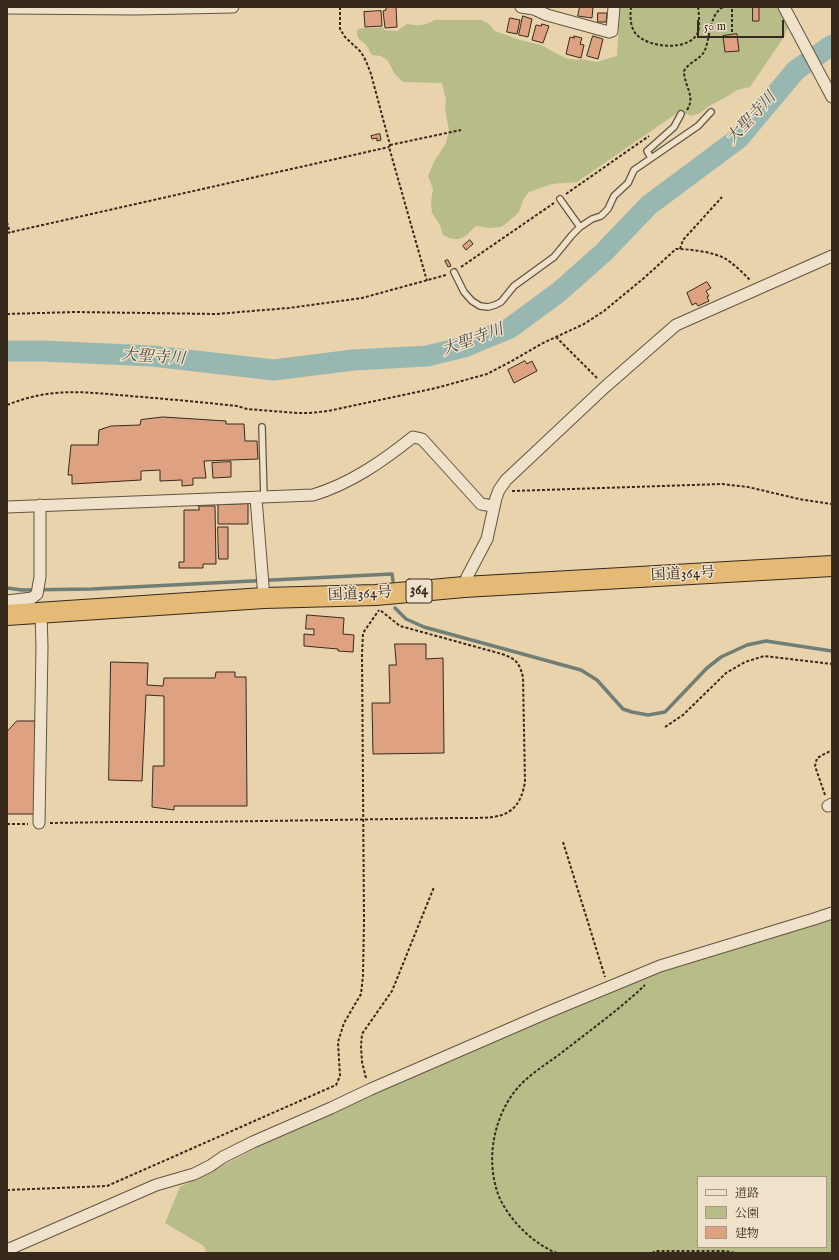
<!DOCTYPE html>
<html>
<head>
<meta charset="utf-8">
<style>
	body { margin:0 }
	#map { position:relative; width:839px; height:1260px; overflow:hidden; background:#e8d3ad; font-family:"IM FELL English","Noto Serif JP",serif }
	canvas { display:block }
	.frame { position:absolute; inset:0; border:8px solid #37291c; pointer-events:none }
	.legend { position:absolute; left:697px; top:1176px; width:130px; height:72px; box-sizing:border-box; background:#f0e2ca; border:1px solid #a69884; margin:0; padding:5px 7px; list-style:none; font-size:12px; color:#37291c }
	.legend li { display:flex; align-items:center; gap:8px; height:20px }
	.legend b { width:20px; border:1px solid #a69884 }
	.scale { position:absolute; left:697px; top:20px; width:87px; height:18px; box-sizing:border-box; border:2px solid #37291c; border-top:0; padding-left:5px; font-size:12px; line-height:14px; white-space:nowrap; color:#37291c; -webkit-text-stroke:3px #f0e2ca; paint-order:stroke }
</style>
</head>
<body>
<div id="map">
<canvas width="839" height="1260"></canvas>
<div class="frame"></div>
<ul class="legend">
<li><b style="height:5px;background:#f0e2ca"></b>道路</li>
<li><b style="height:11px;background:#b8bc88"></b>公園</li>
<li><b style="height:11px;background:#dea282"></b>建物</li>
</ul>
<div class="scale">50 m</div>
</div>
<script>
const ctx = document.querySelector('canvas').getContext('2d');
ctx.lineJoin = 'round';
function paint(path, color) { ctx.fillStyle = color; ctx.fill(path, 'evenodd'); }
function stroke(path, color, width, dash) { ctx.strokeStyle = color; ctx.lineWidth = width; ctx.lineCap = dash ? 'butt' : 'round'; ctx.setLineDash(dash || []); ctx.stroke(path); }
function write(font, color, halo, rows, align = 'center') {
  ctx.font = font + ' "IM FELL English","Noto Serif JP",serif'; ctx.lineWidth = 3; ctx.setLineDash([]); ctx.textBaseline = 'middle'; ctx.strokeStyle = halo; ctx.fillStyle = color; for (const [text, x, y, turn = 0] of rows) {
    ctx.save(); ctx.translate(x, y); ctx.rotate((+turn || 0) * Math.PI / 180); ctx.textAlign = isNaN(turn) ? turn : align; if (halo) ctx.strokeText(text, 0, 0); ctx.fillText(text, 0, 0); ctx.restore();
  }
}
paint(new Path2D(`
	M620 7H777L788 27 784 37 750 87 737 90 728 96 709 106 700 113 691 116 680 111 577 182 552 184 529 192 523 200 519 212 507 223 501 227 489 228 476 226C463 238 460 244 443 235L440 225 432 213 431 202 433 189 428 176 434 162 446 143 449 130 445 109 446 100 442 83 403 82 394 73 388 61 381 56 372 55C370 53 369 49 367 46 361 39 357 41 357 30 364 26 374 29 383 27L384 30 397 31 407 24C416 26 426 26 434 20H481L488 23 495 31 520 40 541 45 565 58 576 60 583 59 596 62 617 56Z
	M832 917V1253H207L204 1246 165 1223 180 1187 245 1154 279 1134 316 1121 344 1105 632 983 670 969ZM698 1177H826V1247H698Z`), '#b8bc88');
stroke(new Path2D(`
	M7 588 22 590 92 589 392 574 393 581
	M395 608 406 619 424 627 581 670 597 680 623 709 632 712 648 715 665 712 707 668 721 657 747 645 766 641 832 651`), '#717e75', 3.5);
stroke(new Path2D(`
	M7 351H43L152 356 274 370 353 360 427 356 464 347 510 328 559 292 604 252 649 205 739 138 796 70 832 45`), '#98b7b0', 21);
const building = new Path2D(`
	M396 7 397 27 385 28 383 11 386 10V8Z
	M580 7H593L592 18 578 16Z
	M753 7H759V21H753Z
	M381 11 382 26 365 27 364 12Z
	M598 13H607L606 22H598Z
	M523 16 532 19 528 37 519 35Z
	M510 18 520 20 517 34 507 32Z
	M542 24 549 26 543 43 532 40 536 25 541 26Z
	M737 34 739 51 725 52 723 36Z
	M574 36 582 38 580 44 584 45 581 58 566 54 570 37 574 38Z
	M593 36 603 39 598 59 587 56Z
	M380 134 381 140 377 141V138L372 139 371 136Z
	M470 240 473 244 466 250 463 246Z
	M448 260 451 266 448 267 445 261Z
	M707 282 711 288 706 291 709 296 707 297 709 301 698 306 696 303 692 305 687 293Z
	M525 361 527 364 532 361 537 371 514 383 508 370Z
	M163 417 226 421V424H244L245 441H257L258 459 204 461 206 478H193V485L182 486V480L160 481V470L141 471V480L72 484V475H68L71 445H98L99 430 111 426 140 425 141 420Z
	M231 462V477L213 478 212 463Z
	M248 504V524H218V505Z
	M199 506H215L216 564H203V568H179V562H184V510H199Z
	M218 527H228V559H219Z
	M307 615 344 618 343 634 354 635 353 652 338 651V649L304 646V634L314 635V629H306Z
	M395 644H426V659L443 658 444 753 373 754 372 703H390L389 665H396Z
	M111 662 148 663 147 685 163 686 164 678H215L216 672H235V677H246L247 806H174V810L152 807 153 766H164V696L146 695 142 781 109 780Z
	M17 721H35L34 814H7V732Z`);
paint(building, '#dea282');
stroke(building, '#37291c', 1);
const lane = new Path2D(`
	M651 158 647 151 674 127 681 114
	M560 199 580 227
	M454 272 464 292 472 301 480 306 488 307 495 305 501 302 514 286 554 257 572 235 580 227 592 219 601 216 608 209 614 196 628 183 634 170 698 126 711 112
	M262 427 264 498`);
const street = new Path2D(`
	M521 7 534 9V7
	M784 7 832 97
	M7 8 135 9 233 7
	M534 9 547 15 609 32 612 31 614 7
	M256 498 264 598
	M7 507 313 495C350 484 383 461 413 437L422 439 481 504 493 506
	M464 587 467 577 487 539 496 498 499 490 506 480 605 387 676 325 832 256
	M7 601 32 598 37 594 40 577V505
	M828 806 832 804
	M39 823 42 647 41 612
	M7 1250 156 1185 194 1174 210 1166 223 1157 253 1142 331 1108 371 1089 551 1011 660 966 814 919 832 913`);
const highway = new Path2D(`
	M7 615 264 598 376 595 464 587 832 566`);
stroke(lane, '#635440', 8);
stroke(street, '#635440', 13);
stroke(highway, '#37291c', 22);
stroke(new Path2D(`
	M340 7V29L345 37 361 52 366 61 371 74 390 145 389 147 427 281
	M631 7C630 16 630 27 636 34 648 48 690 52 698 32 700 27 699 13 698 7
	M732 32V7
	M687 110C696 96 684 86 684 71 689 62 699 60 704 52 711 38 708 16 723 7
	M390 145 461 130
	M566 194 649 136
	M7 222 10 233
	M7 233 389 147
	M680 249 683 240 722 197
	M461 267 554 203
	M7 314 75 312 217 314 252 311 289 308 362 298 446 275
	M556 337 598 379
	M7 405C52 387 84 392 130 396 166 399 202 402 237 406L247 409 297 413H309L328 411 436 388 487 374 510 362 543 343 584 324 604 311 644 278 676 249C690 249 714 252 726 259 735 265 743 273 750 280
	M512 491 722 484 748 487 799 499 832 504
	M665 727 683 715 726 673 745 662 764 656 832 664
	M825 795 815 766 817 758 832 750
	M50 823 114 822H200L456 818C490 817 518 824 525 782L523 677C519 662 516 659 502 654L400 626 380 610
	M7 824H28
	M563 842 605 977
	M366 1078 362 1062 361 1046 362 1034 392 991 434 887
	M7 1190 107 1186 336 1085 340 1076 338 1042 344 1023 361 994 363 976 364 920 362 654 363 633 379 610
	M557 1253C533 1244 507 1218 498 1194 487 1163 492 1126 510 1098 522 1079 542 1067 560 1054 589 1031 619 1010 645 985
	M652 1253 656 1251H726L735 1253`), '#37291c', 2, [3, 2]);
stroke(lane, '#f0e2ca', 5.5);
stroke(street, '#f0e2ca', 11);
stroke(highway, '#e4ba76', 20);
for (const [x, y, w] of [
	[419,591,26]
]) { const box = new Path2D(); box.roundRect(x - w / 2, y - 12, w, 24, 3); ctx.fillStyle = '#f0e2ca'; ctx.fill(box); stroke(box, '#37291c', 1); }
write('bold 14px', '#37291c', null, [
	["364",419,591]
]);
write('15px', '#37291c', '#f0e2ca', [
	["国道364号",683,575,-3],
	["国道364号",360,595,-3]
]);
write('italic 16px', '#4f4c41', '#f0e2ca', [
	["大聖寺川",752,119,-47],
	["大聖寺川",473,341,-20],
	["大聖寺川",153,358,4]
]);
</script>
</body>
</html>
